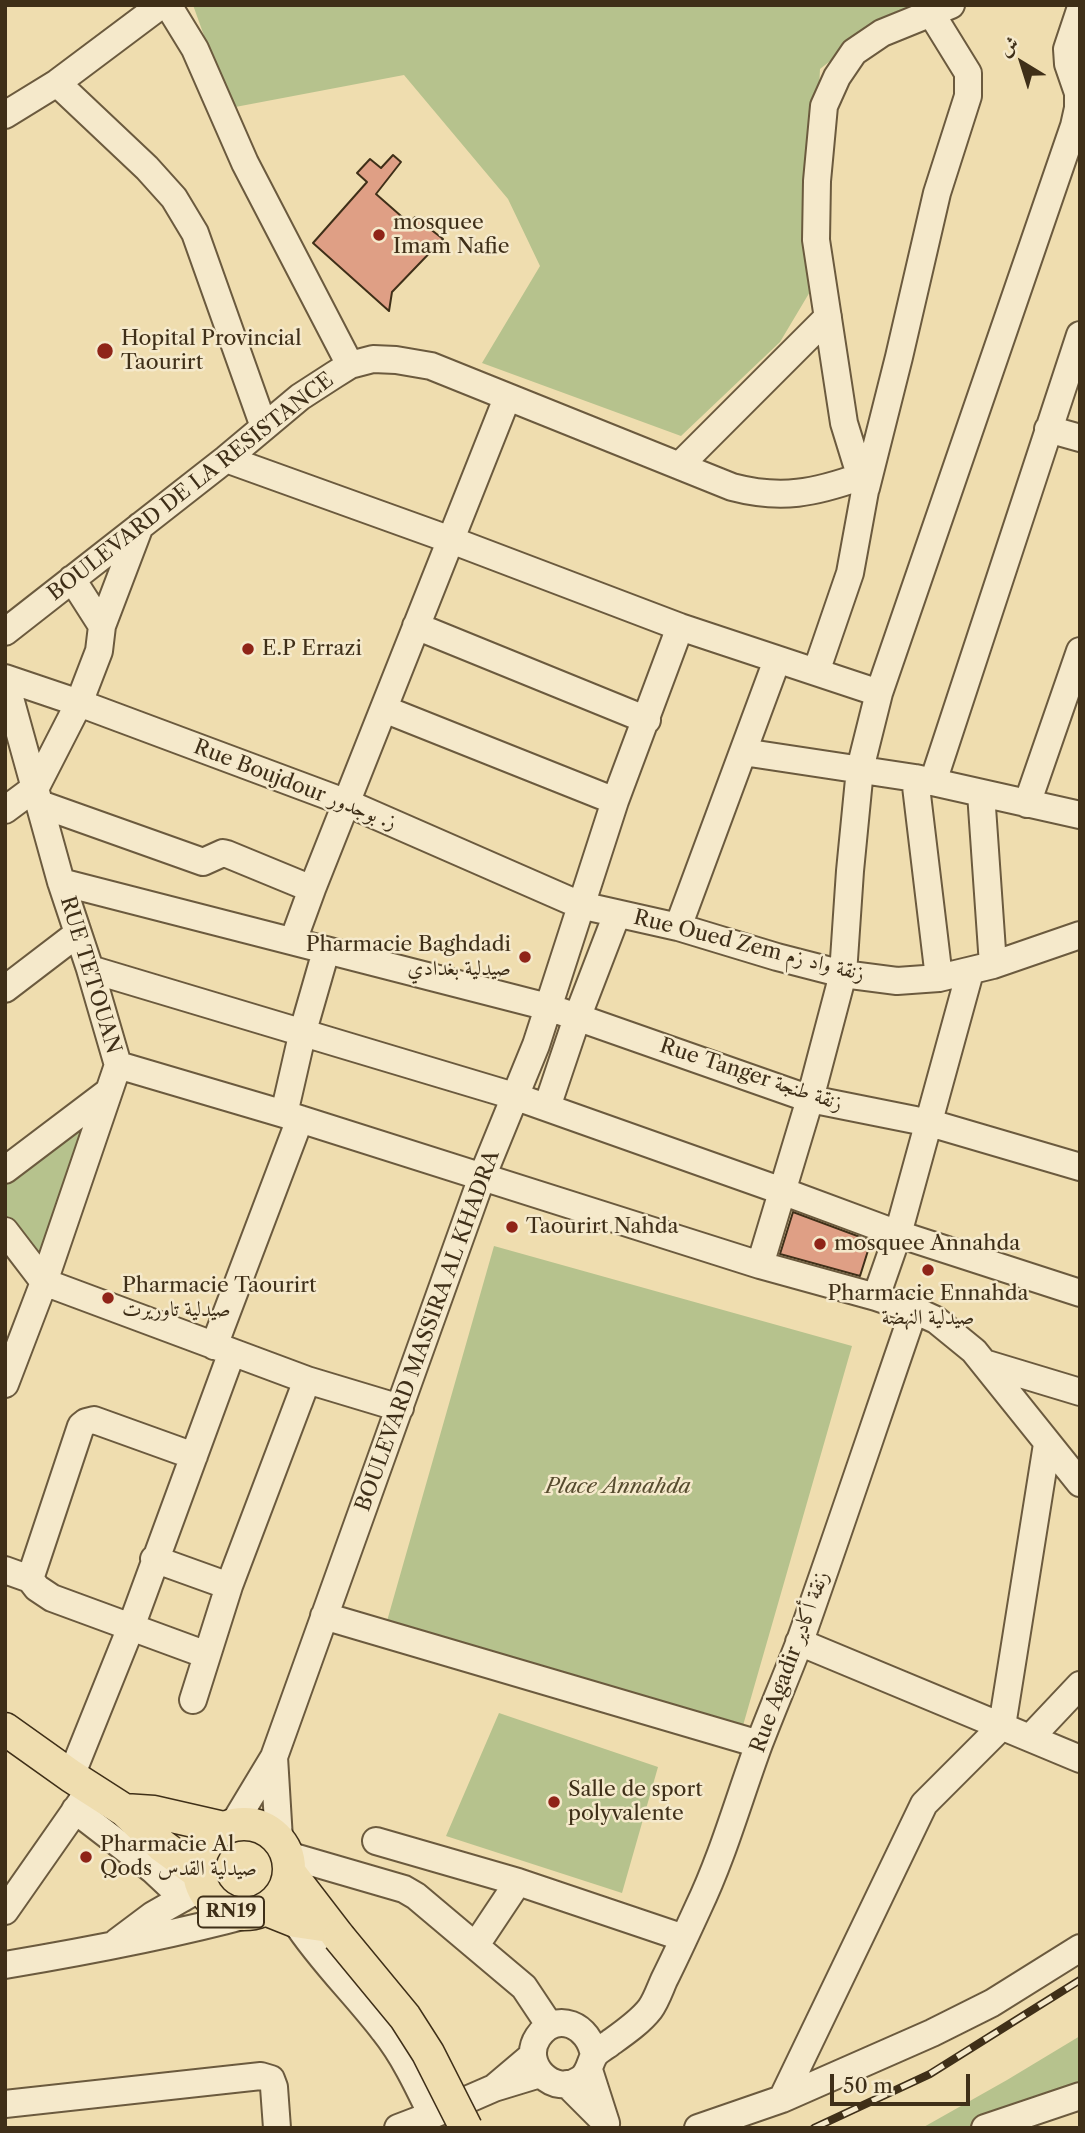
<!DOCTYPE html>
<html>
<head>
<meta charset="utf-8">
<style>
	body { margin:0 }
	#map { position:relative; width:1085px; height:2133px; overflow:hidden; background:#efddaf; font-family:"Libre Caslon Text",Amiri,serif }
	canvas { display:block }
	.frame { position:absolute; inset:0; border:7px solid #3f2f18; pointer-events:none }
	.north { position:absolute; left:987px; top:28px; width:70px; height:70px; -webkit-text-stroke:5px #f5e9cb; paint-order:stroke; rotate:322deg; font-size:19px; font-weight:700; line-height:28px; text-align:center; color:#3f2f18 }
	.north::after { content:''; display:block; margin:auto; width:24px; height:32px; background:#3f2f18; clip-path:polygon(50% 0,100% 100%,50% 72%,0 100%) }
	.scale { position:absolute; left:830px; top:2074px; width:140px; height:32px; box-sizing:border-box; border:4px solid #3f2f18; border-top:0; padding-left:9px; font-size:21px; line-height:24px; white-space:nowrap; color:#3f2f18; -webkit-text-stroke:5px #f5e9cb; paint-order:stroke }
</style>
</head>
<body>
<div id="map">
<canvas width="1085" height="2133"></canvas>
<div class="frame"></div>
<div class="north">ش</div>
<div class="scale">50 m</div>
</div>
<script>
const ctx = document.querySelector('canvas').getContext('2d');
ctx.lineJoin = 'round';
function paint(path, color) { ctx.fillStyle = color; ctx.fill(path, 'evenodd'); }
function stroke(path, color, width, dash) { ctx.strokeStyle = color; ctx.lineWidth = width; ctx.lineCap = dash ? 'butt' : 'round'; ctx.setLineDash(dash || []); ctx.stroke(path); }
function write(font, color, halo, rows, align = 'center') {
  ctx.font = font + ' "Libre Caslon Text",Amiri,serif'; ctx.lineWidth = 5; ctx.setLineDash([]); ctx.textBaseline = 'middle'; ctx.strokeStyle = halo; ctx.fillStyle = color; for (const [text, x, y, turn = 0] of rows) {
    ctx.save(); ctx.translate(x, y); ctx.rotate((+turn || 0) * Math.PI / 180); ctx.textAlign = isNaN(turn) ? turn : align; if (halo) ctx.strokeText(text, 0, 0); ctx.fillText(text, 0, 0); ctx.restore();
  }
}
paint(new Path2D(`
	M193 5H913L872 28 820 69 815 170 814 285 780 342 681 436 482 363 540 266 508 199 404 75 230 108Z
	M72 1127 81 1129 38 1255 35 1254 5 1216V1178Z
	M494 1246 852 1346 742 1729 385 1628Z
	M499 1713 658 1767 622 1893 446 1836Z
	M1080 2036V2089L974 2128H922L1007 2080Z`), '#b6c28d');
const building = new Path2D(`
	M393 155 401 162 376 194 409 223 415 217 443 239 392 292 389 311 313 243 367 182 357 173 370 159 381 168Z
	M793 1212 871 1241 860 1276 780 1254Z`);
paint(building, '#df9f85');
stroke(building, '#3f2f18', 2);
const minor = new Path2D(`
	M168 5 195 49 245 163 350 365
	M57 83 147 168 174 198 195 233 264 427
	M5 115 57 83 161 5
	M1048 429 1080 438
	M226 459 451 540 680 627 879 693
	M680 465 828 317
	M866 488 899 357 937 193 968 96V73L931 13
	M72 579 102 626
	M416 626 647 720
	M5 632 226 459 300 397 334 375 350 365 373 359 396 360 431 366 732 487C781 500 815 493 862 476
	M816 672 850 573 865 491 844 423 816 240 817 181 824 106 837 77 854 52 882 33 951 5
	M5 678 79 703 347 803 580 905 678 927 777 957 843 974 897 981 939 978 993 965 1080 935
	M5 680 61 882 90 969 118 1065 44 1282 5 1384
	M384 709 615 801
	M743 752 915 778 1080 815
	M915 778 939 978
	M933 782 1080 335
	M981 793 993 965
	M40 804 203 862 223 853 227 854 312 889
	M1027 804 1080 651
	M5 810 36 787 79 703 99 651 102 626 140 526
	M61 882 548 1007 810 1099 930 1123 1080 1167
	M678 927 777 660
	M293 941 312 889 507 398
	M90 969 514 1096 782 1191 898 1234 1080 1293
	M5 989 77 934
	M118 1065 284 1114 760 1265 876 1297 914 1310 936 1320 974 1351 1080 1483
	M547 1107 577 1018 617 914
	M284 1114 303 1031 326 951
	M5 1170 108 1092
	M5 1231 44 1282 307 1380 400 1408
	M760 1265 810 1099 843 974 850 871 860 769 879 693 1074 126 1078 108V93L1068 64 1067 49 1080 10
	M876 1297 898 1234 970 972
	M214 1346 300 1119
	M984 1363 1080 1392
	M154 1559 229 1586
	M5 1570 30 1579 37 1588 52 1598 207 1655
	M30 1579 81 1426 86 1422 94 1420 194 1456
	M324 1616 759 1744
	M799 1642 1080 1759
	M193 1700 229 1586 307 1380
	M1030 1738 1080 1685
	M274 1757 279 1839
	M71 1776 131 1627 232 1352
	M75 1810 153 1870 183 1898
	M233 1825 274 1757 482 1177 536 1045 615 801 680 627
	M376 1841 518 1882 684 1938
	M287 1855 404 1889 416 1896 524 1987 550 2026
	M5 1911 91 1788
	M295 1921C321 1961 355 1993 384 2031 404 2056 418 2086 432 2115
	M117 1942 153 1915 202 1887
	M476 1945 518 1882
	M5 1965C88 1951 169 1936 250 1914
	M533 2055 494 2088 540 2074
	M594 2056C590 2025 556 2010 538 2037 520 2064 554 2098 581 2079 590 2072 589 2064 594 2056 597 2051 605 2047 610 2043 624 2033 640 2022 650 2009 656 2001 660 1989 664 1980 676 1956 687 1932 698 1908 723 1856 739 1798 759 1744 772 1710 787 1675 800 1641 839 1531 876 1420 914 1310
	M567 2084 606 2123 589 2070
	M782 2099 924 1804 1002 1726 1047 1444
	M5 2104 261 2076 271 2079 274 2087 277 2128
	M398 2128 432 2115 494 2088
	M698 2128 782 2099 932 2033 992 2003 1080 1948
	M985 2128 1080 2096`);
const major = new Path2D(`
	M5 1729 71 1776 124 1810 161 1845 199 1873
	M124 1810 154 1812 224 1828
	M199 1869a45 45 0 1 1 90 0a45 45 0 1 1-90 0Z
	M289 1872 339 1937
	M265 1909 295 1921 329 1926`);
stroke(minor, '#6b5a3e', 30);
stroke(major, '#3f2f18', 35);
stroke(minor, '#f5e9cb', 26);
stroke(major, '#efddaf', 32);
const rail = new Path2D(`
	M814 2128 930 2074 1080 1980`);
stroke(rail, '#3f2f18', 8);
stroke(rail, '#f5e9cb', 5, [16]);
const majorBridge = new Path2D(`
	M339 1937 405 2017 428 2053 466 2128`);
stroke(majorBridge, '#3f2f18', 35, []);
stroke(majorBridge, '#efddaf', 32);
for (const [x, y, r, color] of [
	[379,235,7,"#8f2418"],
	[105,351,9,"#8f2418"],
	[248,649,7,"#8f2418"],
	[525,957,7,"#8f2418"],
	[512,1227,7,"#8f2418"],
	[820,1244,7,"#8f2418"],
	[928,1270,7,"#8f2418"],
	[108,1298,7,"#8f2418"],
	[554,1802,7,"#8f2418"],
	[86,1857,7,"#8f2418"]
]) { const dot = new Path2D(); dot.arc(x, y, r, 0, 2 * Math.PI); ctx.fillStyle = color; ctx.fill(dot); stroke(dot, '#f5e9cb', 2.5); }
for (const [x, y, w] of [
	[231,1912,66]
]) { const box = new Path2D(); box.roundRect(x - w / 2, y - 15.5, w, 31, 5); ctx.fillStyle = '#f5e9cb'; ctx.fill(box); stroke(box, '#3f2f18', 2); }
write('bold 19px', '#3f2f18', null, [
	["RN19",231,1912]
]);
write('21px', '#3f2f18', '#f5e9cb', [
	["mosquee",393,223],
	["Imam Nafie",393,247],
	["Hopital Provincial",121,339],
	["Taourirt",121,363],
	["E.P Errazi",262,649],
	["Pharmacie Baghdadi",511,945,"right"],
	["صيدلية بغدادي",511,969,"right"],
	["Taourirt Nahda",526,1227],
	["mosquee Annahda",834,1244],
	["Pharmacie Taourirt",122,1286],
	["صيدلية تاوريرت",122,1310],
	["Pharmacie Ennahda",928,1294,"center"],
	["صيدلية النهضة",928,1318,"center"],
	["Salle de sport",568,1790],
	["polyvalente",568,1814],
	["Pharmacie Al",100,1845],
	["Qods صيدلية القدس",100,1869]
], 'left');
write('21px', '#3f2f18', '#f5e9cb', [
	["BOULEVARD DE LA RESISTANCE",191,487,-38],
	["Rue Boujdour ز. بوجدور",295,785,21],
	["Rue Oued Zem زنقة واد زم",749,946,14],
	["RUE TETOUAN",90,975,73],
	["Rue Tanger زنقة طنجة",751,1075,18],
	["BOULEVARD MASSIRA AL KHADRA",428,1331,-70],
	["Rue Agadir زنقة أكادير",790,1662,-70]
]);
write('italic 21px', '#574c2f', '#f5e9cb', [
	["Place Annahda",618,1487]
]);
</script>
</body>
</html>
